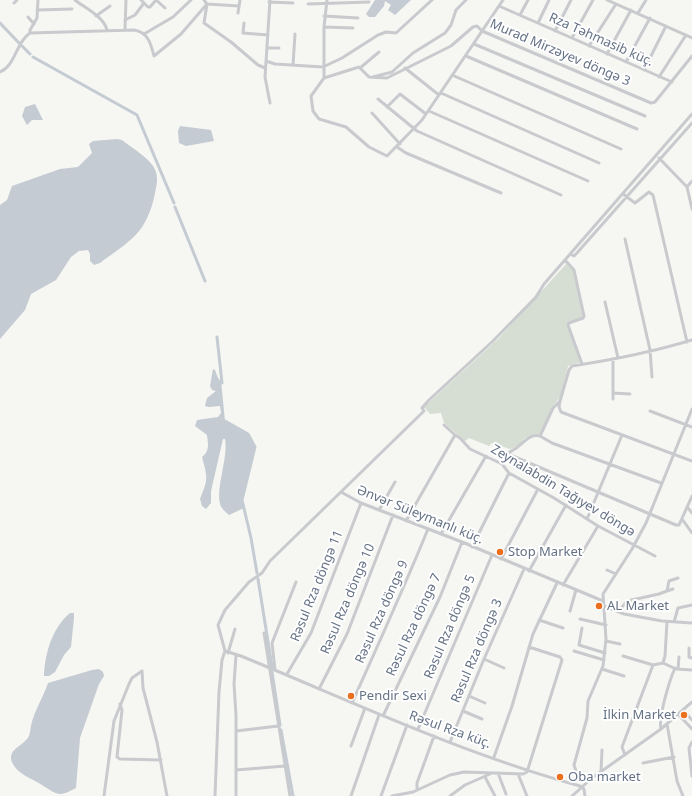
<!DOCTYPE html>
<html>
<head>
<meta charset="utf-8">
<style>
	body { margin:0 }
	canvas { display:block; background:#f6f6f2 }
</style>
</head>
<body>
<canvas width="692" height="796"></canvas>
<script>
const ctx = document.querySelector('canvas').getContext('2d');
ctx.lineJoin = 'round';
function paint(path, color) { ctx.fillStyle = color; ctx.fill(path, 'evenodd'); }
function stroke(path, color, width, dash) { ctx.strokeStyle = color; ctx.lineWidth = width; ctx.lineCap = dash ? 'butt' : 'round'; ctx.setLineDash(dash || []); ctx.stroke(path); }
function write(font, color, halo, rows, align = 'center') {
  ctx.font = font + ' "Noto Sans",sans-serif'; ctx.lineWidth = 4; ctx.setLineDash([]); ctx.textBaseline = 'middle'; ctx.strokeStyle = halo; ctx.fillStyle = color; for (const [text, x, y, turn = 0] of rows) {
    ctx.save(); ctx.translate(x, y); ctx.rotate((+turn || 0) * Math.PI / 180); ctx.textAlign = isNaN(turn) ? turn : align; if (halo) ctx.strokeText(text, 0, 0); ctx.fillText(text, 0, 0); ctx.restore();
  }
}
paint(new Path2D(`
	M567 263 573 270 583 317 567 323 581 362 568 366 561 396 552 407 541 433 525 438 518 446 510 449 492 443 489 446 469 438 465 441 444 423 441 413 430 414 424 407 498 339Z`), '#d6ded3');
paint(new Path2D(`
	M375 0H411L395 15 388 10 391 5 385 1 384 6 375 17H369L366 14Z
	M35 104 43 120H32L27 125 22 116 25 107Z
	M180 126 211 130 214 141 186 146 179 143 178 131Z
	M117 139 122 140C132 148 146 156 153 166 159 175 157 183 155 193 147 233 131 240 100 263L94 265 90 261V254L88 250 79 251 71 257 56 280 31 294 25 310 0 339V205L7 200 12 186 60 169 78 167 92 153 89 144 93 141Z
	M213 369 215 370 218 378 221 381 225 421 248 434 255 447 242 500 244 508 229 515C227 513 223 510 222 508 213 494 229 458 225 439H223L211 491V503L206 509 202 506 200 499C208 479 208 479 202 457 210 451 208 444 207 435L195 426 197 420 218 417 221 413 220 406 209 407 205 406 207 398 216 391 212 390 210 386Z
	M70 613H74V618L71 647 64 655 55 672 49 676H44C45 653 52 628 70 613Z
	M99 669 103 672 104 676 99 684 80 738 76 788C61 796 59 796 45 787 36 780 18 775 13 764 6 751 20 747 26 740 30 737 30 731 31 726 34 711 43 698 48 683L92 670Z`), '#c4cbd2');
stroke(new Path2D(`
	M0 23 19 43
	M22 46 30 54
	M33 57 137 115 174 203
	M175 207 205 281
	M217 337 222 383
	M225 421 248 434 255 447 242 500 251 538 257 573
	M258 579 272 667
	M272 672 280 725
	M281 730 293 796`), '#c4cbd2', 3);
stroke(new Path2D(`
	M75 0C85 8 104 17 107 30
	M141 0 148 7H150L156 0 165 8
	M204 0 207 4 204 23 231 42 258 65 265 68
	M270 0 265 77 270 103
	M327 0 324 27V78L311 96 313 111 319 119 346 127 369 147 387 156 422 120 503 0
	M607 0 692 38
	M269 2 293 3
	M14 3 17 0
	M308 4 369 2
	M499 6 672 82
	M37 10 72 9
	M238 13 240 0
	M638 13 646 0
	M520 15 528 0
	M96 16 110 6
	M324 16 358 18
	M28 17 34 24
	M125 20 135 15 144 3
	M244 23 243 33 268 35
	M538 23 549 0
	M324 27 353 28
	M125 29 126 0
	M555 31 571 0
	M30 33 134 30C148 32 151 44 154 56L181 34 207 4 239 6
	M144 34 173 17 191 0
	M572 38 593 0
	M474 44 645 116
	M589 46 616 4
	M267 48H279
	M607 54 631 10
	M466 56 637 129
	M266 61 275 64 323 67 342 58 378 35 386 32 396 33 432 0
	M626 62 650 18
	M293 65 295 34
	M360 68 379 52
	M405 68 439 95
	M644 70 666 26
	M0 72C16 65 16 42 30 33V30L37 18 38 0
	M452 75 621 149
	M373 77 392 72 413 53 445 33 451 25 456 10 466 0
	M659 77 686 35
	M324 78 359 67 369 77 387 78 451 46 473 27 477 26 482 31 651 103 655 102 692 56
	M441 93 599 163
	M378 99 417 131 561 195
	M387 107 400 94 426 114
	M429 111 588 181
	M372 113 400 144
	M397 147 406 153 501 193
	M659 158 687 187
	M687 187 692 209
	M687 187 692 181
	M623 194 635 203 649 192 653 195 687 342
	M625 239 650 350 652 377
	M570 254 574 256 576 254 692 123
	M565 260 574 270 584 316 583 318 569 323 568 325 582 364
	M605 302 618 358
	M613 359V399
	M613 393 630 394
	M560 401 559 407 561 412 692 461
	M650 411 692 427
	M444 425 455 435 460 438 470 449 502 464 509 473 554 498 598 526 655 556
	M540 436 552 443 661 483
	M508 454 676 525H679L692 496
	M502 464C507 449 512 453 520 445 526 440 531 434 540 436L553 408 560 401 569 370 572 366C612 360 653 352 692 340
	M341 492 361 503 462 542 603 601
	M688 508 692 513
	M379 510 395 482
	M587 519 622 435
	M682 519 692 533
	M406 521 455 435
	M441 534 486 456
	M472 547 509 473
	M501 559 538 489
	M607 570 616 574
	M529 571 566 505
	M563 585 598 526
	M667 591 673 589
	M604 606 624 614 662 621 692 623
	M570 611 576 590
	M619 611 627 601 659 594 667 591 669 581 678 578
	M580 619 606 625
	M539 620 563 628
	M674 622 678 608 692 605
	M582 628 579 645 605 653
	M264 633 290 796
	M606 641 620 644
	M689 648V657L692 658
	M225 651 241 656C353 702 463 754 580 786L584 789 585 796
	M574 651 604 660
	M228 653 235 629
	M236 655 234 684 236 715V796
	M623 656 653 665
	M484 659 504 668
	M663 663 665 656 667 622
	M602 669 624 676
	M678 669 679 657
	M275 670 272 643 296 582
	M142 671 143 688 157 742 167 796
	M287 674 311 633 361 503
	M319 689 347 634 393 515
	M469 696 485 703
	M352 703C378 645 404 588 428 529
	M120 704 122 710 117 757 120 759 161 760
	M683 710 692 720
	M463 711 482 719
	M678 714 692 729
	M383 716 440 597 462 542
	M667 724 677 781 683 796
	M418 729 492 555
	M661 729C658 717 670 679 675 668
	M236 731 278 726
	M450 742 484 659 524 569
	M692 742 689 748 692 776
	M351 746 365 708
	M625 755 622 747 653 665 663 663 676 669 692 670
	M494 757 512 706 533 634 557 583
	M643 763 674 757
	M236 770 285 766
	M601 771 602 750
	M498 773 506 794
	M518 774 527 796
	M485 777 495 796
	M592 778 576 771 574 765 587 718 588 701 603 666 606 639 603 594 632 549 646 523 692 409
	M417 790V783L434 736
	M104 796 114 721 129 684 132 678 142 671
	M215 796 219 692 222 660 225 651 218 625 225 610 249 582 262 573 270 561 424 411 422 408 429 400 493 341 536 297 544 284 692 114
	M351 796 379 715
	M381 796 407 725
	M392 796 413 792 450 775 464 772 523 774 527 772 562 660 560 657 529 647
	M450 796 465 785 490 774
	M572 796 592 778 661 729 692 702`), '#c8cace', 3);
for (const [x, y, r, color] of [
	[500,552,4,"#ea6f1e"],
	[599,606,4,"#ea6f1e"],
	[351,696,4,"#ea6f1e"],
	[684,715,4,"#ea6f1e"],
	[560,777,4,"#ea6f1e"]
]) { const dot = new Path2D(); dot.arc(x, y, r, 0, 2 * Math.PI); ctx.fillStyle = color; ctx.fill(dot); stroke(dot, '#fff', 1.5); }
write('13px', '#647185', '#fff', [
	["Rza Təhmasib küç.",601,40,24],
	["Murad Mirzəyev döngə 3",560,53,23],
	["Zeynalabdin Tağıyev döngə",563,491,31],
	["Ənvər Süleymanlı küç.",420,515,22],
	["Rəsul Rza döngə 11",317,586,-68],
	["Rəsul Rza döngə 10",348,599,-67],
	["Rəsul Rza döngə 9",382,612,-66],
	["Rəsul Rza döngə 7",414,625,-65],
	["Rəsul Rza döngə 5",450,627,-67],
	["Rəsul Rza döngə 3",477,651,-67],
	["Rəsul Rza küç.",450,730,20]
]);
write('13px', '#647185', '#fff', [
	["Stop Market",508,552],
	["AL Market",607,606],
	["Pendir Sexi",359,696],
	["İlkin Market",676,715,"right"],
	["Oba market",568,777]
], 'left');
</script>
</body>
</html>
